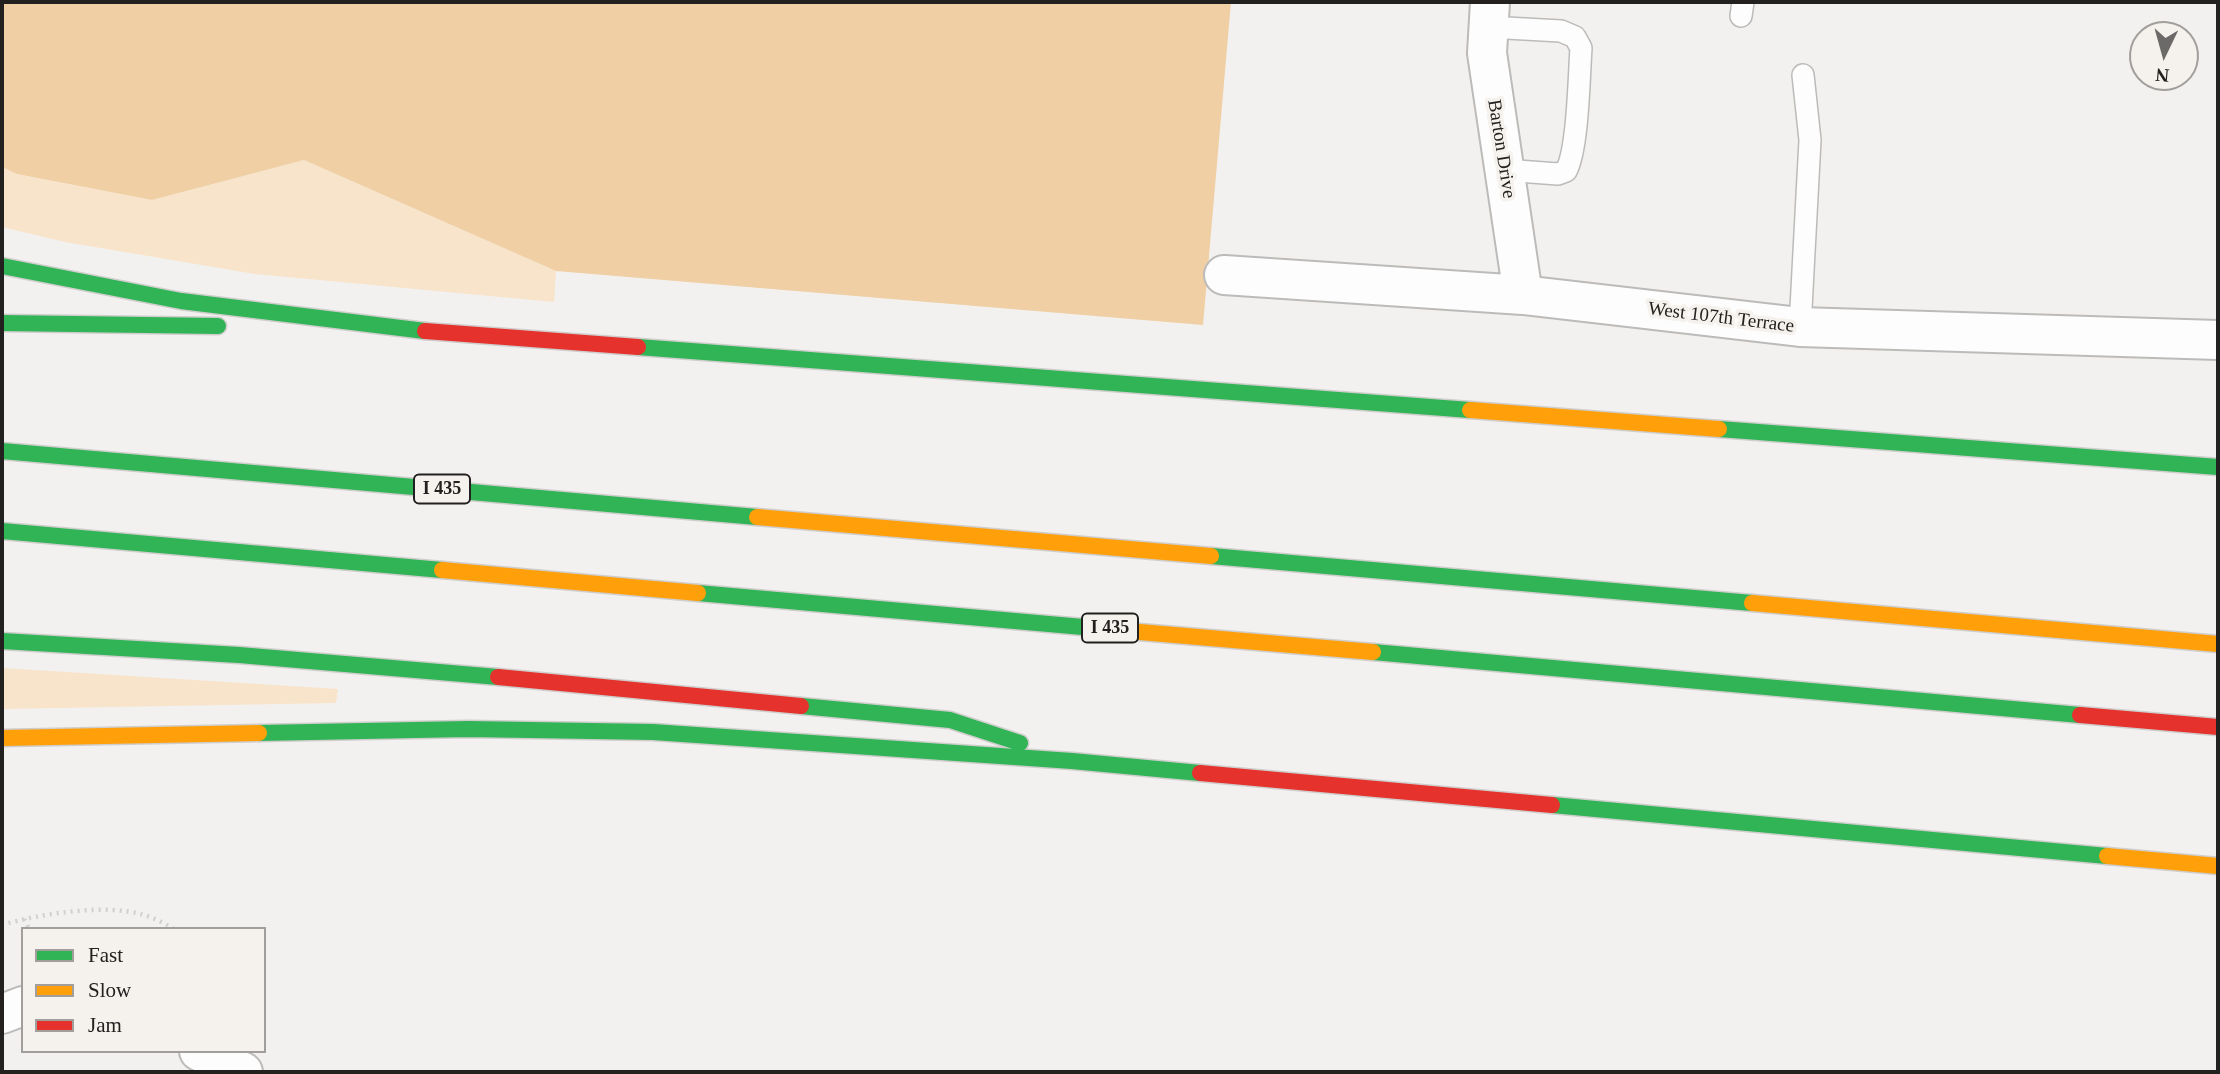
<!DOCTYPE html>
<html>
<head>
<meta charset="utf-8">
<style>
	body { margin:0 }
	#map { position:relative; width:2220px; height:1074px; overflow:hidden; background:#f3f1ef; font-family:Georgia,serif }
	canvas { display:block }
	.frame { position:absolute; inset:0; border:4px solid #232120; pointer-events:none }
	.legend { position:absolute; left:21px; top:927px; width:245px; height:126px; box-sizing:border-box; background:#f5f2ed; border:2px solid #a19e9b; margin:0; padding:9px 12px; list-style:none; font-size:21px; color:#232120 }
	.legend li { display:flex; align-items:center; gap:14px; height:35px }
	.legend b { width:35px; border:2px solid #a19e9b }
	.north { position:absolute; left:2129px; top:21px; width:70px; height:70px; box-sizing:border-box; background:#f5f2ed; border:2px solid #a19e9b; border-radius:50%; rotate:185deg; font-size:19px; font-weight:700; line-height:28px; text-align:center; color:#232120 }
	.north::after { content:''; display:block; margin:auto; width:24px; height:32px; background:#6c6a68; clip-path:polygon(50% 0,100% 100%,50% 72%,0 100%) }
</style>
</head>
<body>
<div id="map">
<canvas width="2220" height="1074"></canvas>
<div class="frame"></div>
<ul class="legend">
<li><b style="height:9px;background:#30b455"></b>Fast</li>
<li><b style="height:9px;background:#ff9f0a"></b>Slow</li>
<li><b style="height:9px;background:#e5322d"></b>Jam</li>
</ul>
<div class="north">N</div>
</div>
<script>
const ctx = document.querySelector('canvas').getContext('2d');
ctx.lineJoin = 'round';
function paint(path, color) { ctx.fillStyle = color; ctx.fill(path, 'evenodd'); }
function stroke(path, color, width, dash) { ctx.strokeStyle = color; ctx.lineWidth = width; ctx.lineCap = dash ? 'butt' : 'round'; ctx.setLineDash(dash || []); ctx.stroke(path); }
function write(font, color, halo, rows, align = 'center') {
  ctx.font = font + ' Georgia,serif'; ctx.lineWidth = 7; ctx.setLineDash([]); ctx.textBaseline = 'middle'; ctx.strokeStyle = halo; ctx.fillStyle = color; for (const [text, x, y, turn = 0] of rows) {
    ctx.save(); ctx.translate(x, y); ctx.rotate((+turn || 0) * Math.PI / 180); ctx.textAlign = isNaN(turn) ? turn : align; if (halo) ctx.strokeText(text, 0, 0); ctx.fillText(text, 0, 0); ctx.restore();
  }
}
paint(new Path2D(`
	M304 160 556 271 554 302 255 274 65 242 2 227V167L17 174 152 200Z
	M2 668 338 689 336 703 2 709Z`), '#f8e4ca');
paint(new Path2D(`
	M2 2H1231L1203 325 556 271 304 160 152 200 17 174 2 167Z`), '#efcfa3');
const lane = new Path2D(`
	M1741 16 1743 2
	M1488 27 1561 31 1575 37 1581 48C1579 76 1578 150 1566 171L1558 174 1504 170
	M1800 327 1810 140 1803 75`);
const street = new Path2D(`
	M1490 2 1487 53 1523 295
	M1224 275 1523 295 1800 327 2218 340
	M2 1014 23 1006
	M199 1051 243 1072`);
const fast = new Path2D(`
	M2 266 181 301 425 331
	M2 323 218 326
	M638 347 1470 410
	M1719 429 2218 467
	M2 451 757 517
	M2 531 442 570
	M1211 556 1752 603
	M698 593 1128 631
	M2 641 239 655 498 677
	M1373 652 2080 715
	M801 706 950 720 1020 743
	M259 733 468 729 653 732 1072 761 1200 773
	M1552 805 2107 856`);
const slow = new Path2D(`
	M1470 410 1719 429
	M757 517 1211 556
	M442 570 698 593
	M1752 603 2218 644
	M1128 631 1373 652
	M2 738 259 733
	M2107 856 2218 866`);
const jam = new Path2D(`
	M425 331 638 347
	M498 677 801 706
	M2080 715 2218 727
	M1200 773 1552 805`);
stroke(lane, '#bcbbb9', 24);
stroke(street, '#bcbbb9', 42);
stroke(fast, '#cfcecd', 19);
stroke(slow, '#cfcecd', 19);
stroke(jam, '#cfcecd', 19);
stroke(new Path2D(`
	M24 919 29 929
	M2 925C39 914 106 903 144 915 155 918 165 924 174 929`), '#d0d0cf', 4.5, [2, 5]);
stroke(lane, '#fdfdfd', 21);
stroke(street, '#fdfdfd', 38);
stroke(fast, '#30b455', 16);
stroke(slow, '#ff9f0a', 16);
stroke(jam, '#e5322d', 16);
for (const [x, y, w] of [
	[442,489,56],
	[1110,628,56]
]) { const box = new Path2D(); box.roundRect(x - w / 2, y - 14.5, w, 29, 5); ctx.fillStyle = '#f5f2ed'; ctx.fill(box); stroke(box, '#232120', 2); }
write('bold 18px', '#232120', null, [
	["I 435",442,489],
	["I 435",1110,628]
]);
write('19px', '#232120', '#f5f2ed', [
	["Barton Drive",1501,149,81],
	["West 107th Terrace",1721,318,7]
]);
</script>
</body>
</html>
